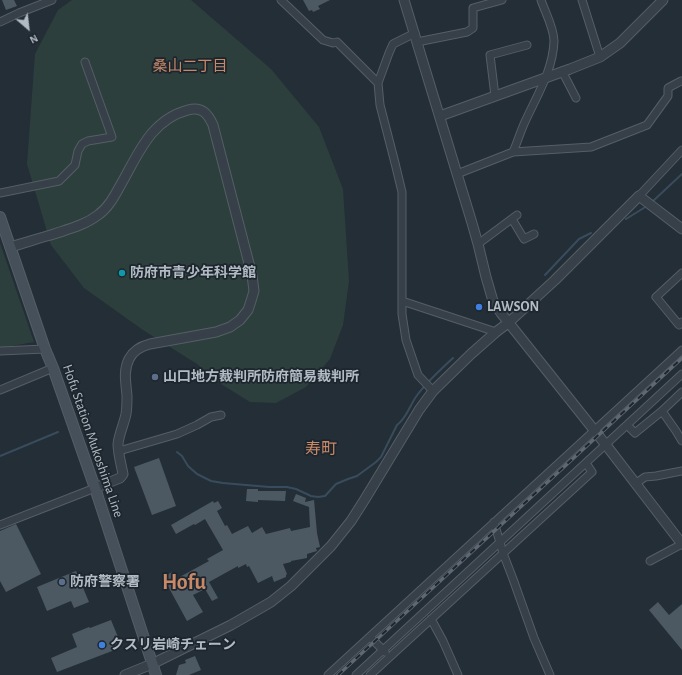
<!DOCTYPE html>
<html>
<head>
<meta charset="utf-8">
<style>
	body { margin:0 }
	#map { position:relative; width:682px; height:675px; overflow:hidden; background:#242e37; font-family:"Alegreya Sans",sans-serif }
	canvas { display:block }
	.north { position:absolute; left:8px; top:8px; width:40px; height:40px; -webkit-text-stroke:3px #1d252d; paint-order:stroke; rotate:152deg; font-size:11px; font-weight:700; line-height:16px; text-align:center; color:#b2bbc4 }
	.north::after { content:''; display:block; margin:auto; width:14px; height:18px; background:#b2bbc4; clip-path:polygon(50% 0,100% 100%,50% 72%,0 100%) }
</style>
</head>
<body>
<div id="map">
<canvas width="682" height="675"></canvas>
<div class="north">N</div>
</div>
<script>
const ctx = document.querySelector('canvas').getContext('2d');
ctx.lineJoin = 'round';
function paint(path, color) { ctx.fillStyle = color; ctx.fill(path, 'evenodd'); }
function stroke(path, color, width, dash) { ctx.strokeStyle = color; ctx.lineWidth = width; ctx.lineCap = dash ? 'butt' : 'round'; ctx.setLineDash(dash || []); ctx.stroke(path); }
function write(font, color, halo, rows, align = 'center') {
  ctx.font = font + ' "Alegreya Sans","Noto Sans JP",sans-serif'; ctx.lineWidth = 3.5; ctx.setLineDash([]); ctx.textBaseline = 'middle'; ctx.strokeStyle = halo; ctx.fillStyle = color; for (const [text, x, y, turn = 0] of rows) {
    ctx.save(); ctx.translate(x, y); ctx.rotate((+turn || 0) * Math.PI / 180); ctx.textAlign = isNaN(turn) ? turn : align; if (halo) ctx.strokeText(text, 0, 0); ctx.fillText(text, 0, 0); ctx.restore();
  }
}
paint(new Path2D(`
	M72 0H191L271 69 319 127 343 189 349 281 343 325 330 359 306 387 276 403 250 402 221 384 197 364 143 330 84 288 51 245 27 164 35 54 58 10Z
	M0 243 34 342 0 348Z`), '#2c3f3d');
stroke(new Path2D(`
	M652 202 682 174
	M626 219 647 206
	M545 275 579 239 591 233
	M177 452 182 456 188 466 197 474 211 481 223 483 269 487H287L296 489 311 496 318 497 325 496 336 484 348 479 357 476 376 462 381 457 397 425C407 418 410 404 418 394 428 381 441 369 453 358
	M0 456 58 432`), '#394c5d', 2);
paint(new Path2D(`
	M2 0H14L17 6 6 10Z
	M303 0H330L318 6 320 9 313 12 312 10 309 11Z
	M159 458 176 506 152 515 134 467Z
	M247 489H258V491H286L285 501 258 500V502L246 501Z
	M296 494 306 498 305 502 314 500 317 533 320 547 316 548 317 551 307 554V558L291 561V562L283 564 287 574 286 575V577L274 582 272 576 258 583 249 566 247 567 246 564 238 568V566L209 582 218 598 212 601 205 589 193 595 203 612 187 621 163 577 172 572 176 579 209 561 207 559 223 550 205 519 195 525 194 524 176 534 171 525 213 501 214 503 218 501 222 508 217 511 225 526 227 525 232 534 248 526 252 533 262 527 266 534 290 528 291 531 310 527 309 507 293 501Z
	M16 524 41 574 6 592 0 581V531Z
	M76 571 89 602 74 608 71 601 47 611 37 587Z
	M658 602 669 615 682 604V650L649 610Z
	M111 620 118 637 116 638 120 648 57 672 51 658 77 647 72 634 89 627 90 628Z
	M195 656 201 670 189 675H176L179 665 186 663 185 660Z`), '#4c5963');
const minor = new Path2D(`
	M281 0 323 40 333 43 337 42 378 83
	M582 0 600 57
	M0 22 19 13 52 0
	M415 33 393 44 389 53 378 83 380 105 395 163 402 192V314L406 340 418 375 433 391
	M417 42 467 32 473 28V8L502 0
	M562 71 576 98
	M495 96 490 55 527 45
	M513 152C517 143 520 133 524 124 536 97 553 71 554 41 554 28 545 12 541 0
	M457 174 513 152 591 147 647 125 668 96V88L681 81
	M0 193 59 181 75 165 78 151 82 144 88 141 112 137 85 62
	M639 196 682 150
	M512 219 524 239 534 234
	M478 244 517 215
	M682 273 656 297 679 325 682 322
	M402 301 496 332
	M0 351 45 349
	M0 390 53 368
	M662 411 676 431 682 441
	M627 425 635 433 662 411 682 392
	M119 451 177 434 197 425 211 417 221 415
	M635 484 645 477 656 476 682 471
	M494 522 503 553 513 579 534 638 550 675
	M0 525 95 488
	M650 561 682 544
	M431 619 443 641 458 675
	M370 637 385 652
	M328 675 682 350
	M356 675 682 374
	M370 675 592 472 586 463`);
const tertiary = new Path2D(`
	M404 0 472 223 478 244 486 277 493 301 501 313 606 445 682 544
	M440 116 570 69 600 57 620 43 663 0
	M10 247C25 243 39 238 54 234 69 229 85 225 98 215 108 208 114 197 120 186 138 155 150 120 188 110 202 106 208 114 213 125L252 275 254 291 251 301 248 310 240 320 230 327 216 332 150 344C142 346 133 351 129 359 123 371 126 383 127 396 127 401 127 408 126 414 124 424 119 434 118 444 118 453 121 464 123 474L120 478 95 488
	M125 675 152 664 231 625 271 602 291 586 331 546 351 521 365 499 419 410 433 391 471 354 496 332 508 323 555 280 639 196 682 229`);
const secondary = new Path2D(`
	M0 217 45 349 53 368 95 488 156 675`);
stroke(minor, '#555e66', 9);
stroke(tertiary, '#555e66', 11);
stroke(secondary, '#555e66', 12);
stroke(minor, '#374048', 7);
stroke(tertiary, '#374048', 9);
stroke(secondary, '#46505b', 10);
const rail = new Path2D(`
	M338 675 682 358`);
stroke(rail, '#5e6772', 3.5);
stroke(rail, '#1d252d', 2, [6]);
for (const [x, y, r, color] of [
	[122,273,4,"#0f9aa8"],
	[479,307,4,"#3f7fe0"],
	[155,377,4,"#5c6f8a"],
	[62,582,4,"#5c6f8a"],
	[102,645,4,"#3f7fe0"]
]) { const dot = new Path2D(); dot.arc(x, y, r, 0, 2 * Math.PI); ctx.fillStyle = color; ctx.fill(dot); stroke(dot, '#1d252d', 1.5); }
write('bold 14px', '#b2bbc4', '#1d252d', [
	["防府市青少年科学館",130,273],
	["LAWSON",487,307],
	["山口地方裁判所防府簡易裁判所",163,377],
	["防府警察署",70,582],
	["クスリ岩崎チェーン",110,645]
], 'left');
write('14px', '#b2bbc4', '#1d252d', [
	["Hofu Station Mukoshima Line",93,441,71]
]);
write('15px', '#c88969', '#1d252d', [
	["桑山二丁目",190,66]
]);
write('16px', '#c88969', '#1d252d', [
	["寿町",321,449]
]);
write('bold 22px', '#c88969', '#1d252d', [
	["Hofu",184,582]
]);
</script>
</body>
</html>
